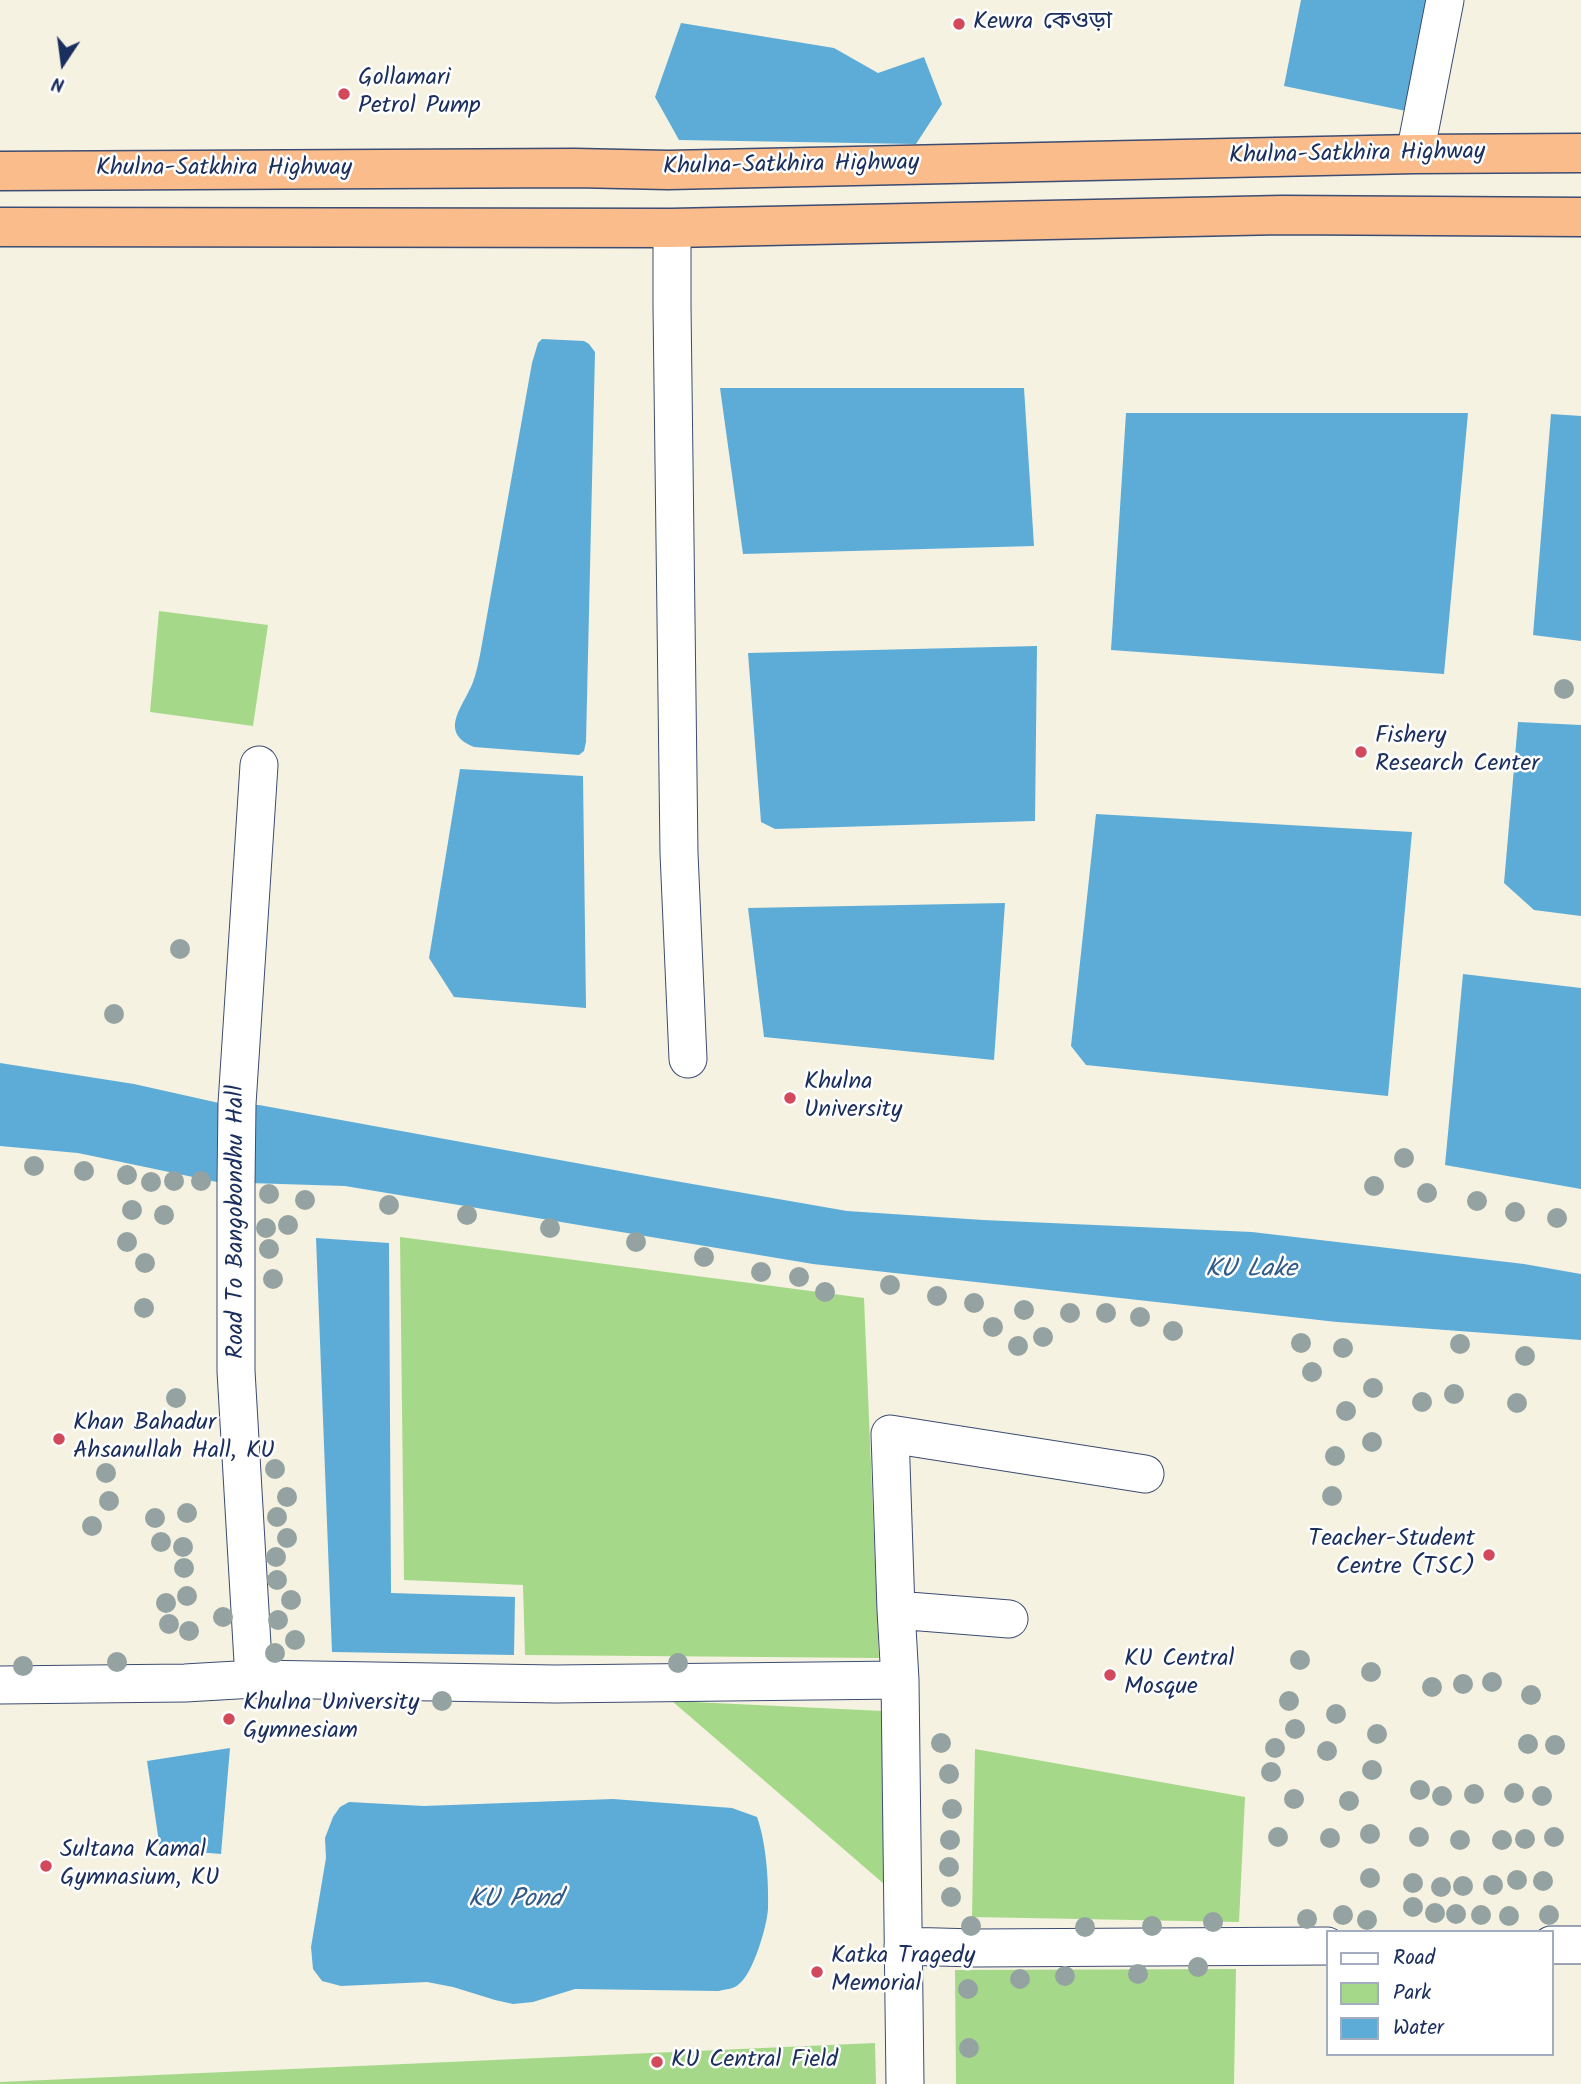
<!DOCTYPE html>
<html>
<head>
<meta charset="utf-8">
<style>
	body { margin:0 }
	#map { position:relative; width:1581px; height:2084px; overflow:hidden; background:#f5f2e2; font-family:Kalam,sans-serif }
	canvas { display:block }
	.legend { position:absolute; left:1326px; top:1930px; width:228px; height:126px; box-sizing:border-box; background:#fff; border:2px solid #a4acbf; margin:0; padding:9px 12px; list-style:none; font-size:21px; color:#1b2f5e }
	.legend li { display:flex; align-items:center; gap:14px; height:35px }
	.legend b { width:35px; border:2px solid #a4acbf }
	.north { position:absolute; left:28px; top:28px; width:70px; height:70px; -webkit-text-stroke:5px #fff; paint-order:stroke; rotate:193deg; font-size:19px; font-weight:700; line-height:28px; text-align:center; color:#1b2f5e }
	.north::after { content:''; display:block; margin:auto; width:24px; height:32px; background:#1b2f5e; clip-path:polygon(50% 0,100% 100%,50% 72%,0 100%) }
</style>
</head>
<body>
<div id="map">
<canvas width="1581" height="2084"></canvas>
<ul class="legend">
<li><b style="height:9px;background:#fff"></b>Road</li>
<li><b style="height:19px;background:#a5d989"></b>Park</li>
<li><b style="height:19px;background:#5dacd7"></b>Water</li>
</ul>
<div class="north">N</div>
</div>
<script>
const ctx = document.querySelector('canvas').getContext('2d');
ctx.lineJoin = 'round';
function paint(path, color) { ctx.fillStyle = color; ctx.fill(path, 'evenodd'); }
function stroke(path, color, width, dash) { ctx.strokeStyle = color; ctx.lineWidth = width; ctx.lineCap = dash ? 'butt' : 'round'; ctx.setLineDash(dash || []); ctx.stroke(path); }
function write(font, color, halo, rows, align = 'center') {
  ctx.font = font + ' Kalam,"Noto Sans Bengali",sans-serif'; ctx.lineWidth = 5; ctx.setLineDash([]); ctx.textBaseline = 'middle'; ctx.strokeStyle = halo; ctx.fillStyle = color; for (const [text, x, y, turn = 0] of rows) {
    ctx.save(); ctx.translate(x, y); ctx.rotate((+turn || 0) * Math.PI / 180); ctx.textAlign = isNaN(turn) ? turn : align; if (halo) ctx.strokeText(text, 0, 0); ctx.fillText(text, 0, 0); ctx.restore();
  }
}
paint(new Path2D(`
	M159 611 268 625 253 726 150 712Z
	M400 1237 864 1298 879 1658 525 1655 523 1585 404 1580Z
	M672 1701 883 1711 884 1884Z
	M975 1749 1245 1797 1239 1922 972 1917Z
	M1236 1969 1234 2084H956L955 1970Z
	M875 2043 876 2084H0V2082Z`), '#a5d989');
paint(new Path2D(`
	M1301 0H1428L1406 111 1284 86Z
	M681 23 834 48 878 73 924 57 942 104 916 144 679 140 655 97Z
	M542 339 584 341 589 344 595 352 586 742 584 751 579 755 474 747C437 732 464 706 473 682 476 674 478 664 480 655L532 363 538 343Z
	M720 388H1024L1034 546 743 554Z
	M1126 413H1468L1444 674 1111 650Z
	M1551 414 1581 416V641L1533 635Z
	M1037 646 1035 821 775 829 761 822 748 653Z
	M1518 722 1581 725V916L1534 910 1504 883Z
	M460 769 583 776 586 1008 454 997 429 958Z
	M1096 814 1412 832 1388 1096 1086 1065 1071 1046Z
	M1005 903 994 1060 764 1037 748 908Z
	M1463 974 1581 988V1189L1445 1165Z
	M0 1063 134 1084 219 1103 259 1105 658 1178 847 1211 983 1220 1252 1232 1524 1264 1581 1274V1340L1337 1322 813 1264 345 1186 217 1182 78 1153 0 1146Z
	M316 1238 389 1243 391 1593 515 1597 514 1655 332 1652Z
	M230 1748 221 1854 160 1849 147 1761Z
	M613 1799 732 1808 757 1817C766 1842 769 1881 768 1909 767 1926 753 1974 739 1984 734 1989 726 1989 719 1991L575 1989 533 2002 513 2004 495 2000 453 1987 427 1982 341 1986 322 1981 313 1969 311 1947 326 1858 325 1838 333 1817 340 1807 349 1802 424 1806Z`), '#5dacd7');
const minor = new Path2D(`
	M1415 154 1445 0
	M672 228V306L679 853 688 1059
	M896 1610 890 1434 1145 1474
	M254 1679 236 1371V1183L237 1104 259 765
	M900 1680 896 1610 1009 1619
	M0 1685 185 1683 254 1679 555 1684 900 1680 905 2084
	M1551 1945H1581
	M903 1946 975 1948 1327 1946`);
const highway = new Path2D(`
	M0 171 575 168 668 170 1415 154 1581 153
	M0 227 672 228 1282 215 1581 217`);
stroke(minor, '#3c4c72', 39);
stroke(highway, '#3c4c72', 41);
stroke(minor, '#fff', 37);
stroke(highway, '#f9bc8a', 38);
ctx.fillStyle = '#94a3a1';
for (const [x, y] of [
	[1564,689],
	[180,949],
	[114,1014],
	[1404,1158],
	[34,1166],
	[84,1171],
	[127,1175],
	[174,1181],
	[201,1181],
	[151,1182],
	[1374,1186],
	[1427,1193],
	[269,1194],
	[305,1200],
	[1477,1201],
	[389,1205],
	[132,1210],
	[1515,1212],
	[164,1215],
	[467,1215],
	[1557,1218],
	[288,1225],
	[266,1228],
	[550,1228],
	[127,1242],
	[636,1242],
	[269,1249],
	[704,1257],
	[145,1263],
	[761,1272],
	[799,1277],
	[273,1279],
	[890,1285],
	[825,1292],
	[937,1296],
	[974,1303],
	[144,1308],
	[1024,1310],
	[1070,1313],
	[1106,1313],
	[1140,1317],
	[993,1327],
	[1173,1331],
	[1043,1337],
	[1301,1343],
	[1460,1344],
	[1018,1346],
	[1343,1348],
	[1525,1356],
	[1312,1372],
	[1373,1388],
	[1454,1394],
	[176,1398],
	[1422,1402],
	[1517,1403],
	[1346,1411],
	[1372,1442],
	[1335,1456],
	[275,1469],
	[106,1473],
	[1332,1496],
	[287,1497],
	[109,1501],
	[187,1513],
	[277,1517],
	[155,1518],
	[92,1526],
	[287,1538],
	[161,1542],
	[183,1547],
	[276,1557],
	[184,1568],
	[277,1580],
	[187,1596],
	[291,1600],
	[166,1603],
	[223,1617],
	[278,1620],
	[169,1624],
	[189,1631],
	[295,1640],
	[275,1653],
	[1300,1660],
	[117,1662],
	[678,1663],
	[23,1666],
	[1371,1672],
	[1492,1682],
	[1463,1684],
	[1432,1687],
	[1531,1695],
	[442,1701],
	[1289,1701],
	[1336,1714],
	[1295,1729],
	[1377,1734],
	[941,1743],
	[1528,1744],
	[1555,1745],
	[1275,1748],
	[1327,1751],
	[1372,1770],
	[1271,1772],
	[949,1774],
	[1420,1790],
	[1514,1793],
	[1474,1794],
	[1442,1796],
	[1542,1796],
	[1294,1799],
	[1349,1801],
	[952,1809],
	[1370,1834],
	[1278,1837],
	[1419,1837],
	[1554,1837],
	[1330,1838],
	[1525,1839],
	[950,1840],
	[1460,1840],
	[1502,1840],
	[949,1867],
	[1370,1878],
	[1517,1880],
	[1543,1881],
	[1413,1883],
	[1493,1885],
	[1463,1886],
	[1441,1887],
	[951,1897],
	[1413,1907],
	[1435,1913],
	[1456,1914],
	[1343,1915],
	[1481,1915],
	[1549,1915],
	[1509,1916],
	[1307,1919],
	[1367,1920],
	[1213,1922],
	[971,1926],
	[1152,1926],
	[1085,1927],
	[1198,1967],
	[1138,1974],
	[1065,1976],
	[1020,1979],
	[968,1989],
	[969,2048]
]) { ctx.beginPath(); ctx.arc(x, y, 10, 0, 2 * Math.PI); ctx.fill(); }
for (const [x, y, r, color] of [
	[959,24,7,"#d1495b"],
	[344,94,7,"#d1495b"],
	[1361,752,7,"#d1495b"],
	[790,1098,7,"#d1495b"],
	[59,1439,7,"#d1495b"],
	[1489,1555,7,"#d1495b"],
	[1110,1675,7,"#d1495b"],
	[229,1719,7,"#d1495b"],
	[46,1866,7,"#d1495b"],
	[817,1972,7,"#d1495b"],
	[657,2062,7,"#d1495b"]
]) { const dot = new Path2D(); dot.arc(x, y, r, 0, 2 * Math.PI); ctx.fillStyle = color; ctx.fill(dot); stroke(dot, '#fff', 2.5); }
write('24px', '#1b2f5e', '#fff', [
	["Kewra কেওড়া",973,24],
	["Gollamari",358,80],
	["Petrol Pump",358,108],
	["Fishery",1375,738],
	["Research Center",1375,766],
	["Khulna",804,1084],
	["University",804,1112],
	["Khan Bahadur",73,1425],
	["Ahsanullah Hall, KU",73,1453],
	["Teacher-Student",1475,1541,"right"],
	["Centre (TSC)",1475,1569,"right"],
	["KU Central",1124,1661],
	["Mosque",1124,1689],
	["Khulna University",243,1705],
	["Gymnesiam",243,1733],
	["Sultana Kamal",60,1852],
	["Gymnasium, KU",60,1880],
	["Katka Tragedy",831,1958],
	["Memorial",831,1986],
	["KU Central Field",671,2062]
], 'left');
write('24px', '#1b2f5e', '#fff', [
	["Khulna-Satkhira Highway",1357,156,-1],
	["Khulna-Satkhira Highway",791,167,-1],
	["Khulna-Satkhira Highway",224,170],
	["Road To Bangobondhu Hall",238,1222,-90]
]);
write('italic 26px', '#325b88', '#fff', [
	["KU Lake",1251,1272],
	["KU Pond",515,1902]
]);
</script>
</body>
</html>
